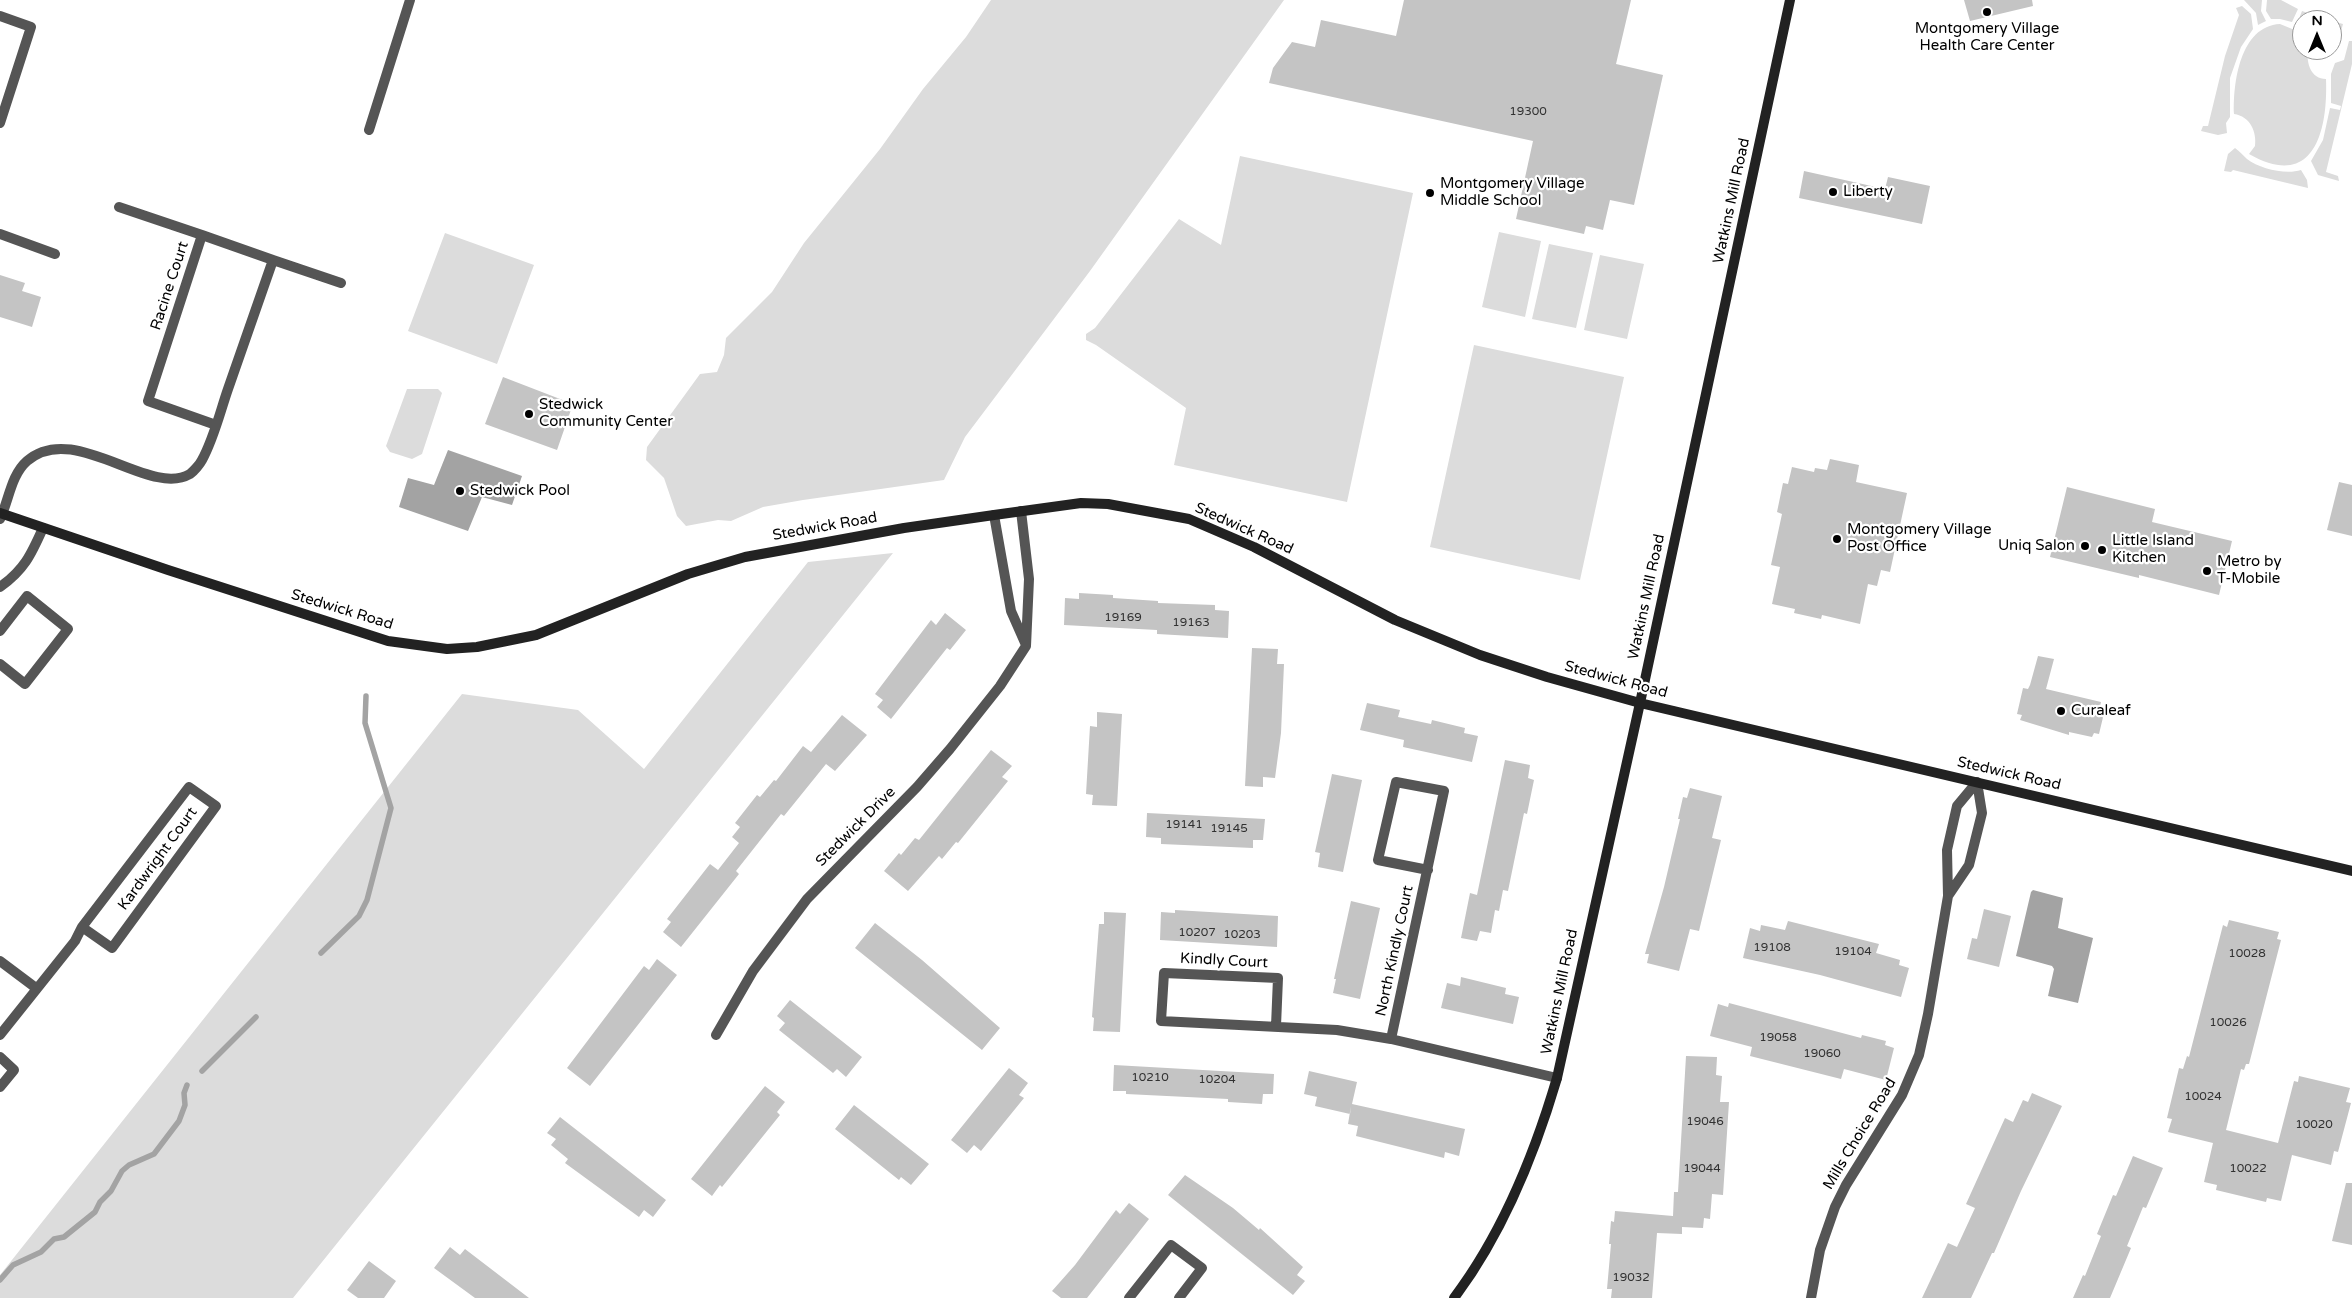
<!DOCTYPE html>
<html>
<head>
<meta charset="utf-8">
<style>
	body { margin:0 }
	#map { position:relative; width:2352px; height:1298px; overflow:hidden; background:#fff; font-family:"Varela Round",sans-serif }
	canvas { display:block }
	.north { position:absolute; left:2292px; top:10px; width:50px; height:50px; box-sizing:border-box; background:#fff; border:1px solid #999; border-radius:50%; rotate:0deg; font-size:14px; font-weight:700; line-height:20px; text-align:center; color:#000 }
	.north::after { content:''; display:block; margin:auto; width:18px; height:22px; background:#000; clip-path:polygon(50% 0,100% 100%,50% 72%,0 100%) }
</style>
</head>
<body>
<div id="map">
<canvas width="2352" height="1298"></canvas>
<div class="north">N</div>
</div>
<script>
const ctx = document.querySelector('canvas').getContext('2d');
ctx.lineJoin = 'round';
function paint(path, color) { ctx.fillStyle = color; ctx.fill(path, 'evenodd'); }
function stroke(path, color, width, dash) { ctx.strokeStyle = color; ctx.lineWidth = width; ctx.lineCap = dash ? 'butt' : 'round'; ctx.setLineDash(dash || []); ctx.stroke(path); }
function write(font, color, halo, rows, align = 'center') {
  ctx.font = font + ' "Varela Round",sans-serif'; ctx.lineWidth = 4.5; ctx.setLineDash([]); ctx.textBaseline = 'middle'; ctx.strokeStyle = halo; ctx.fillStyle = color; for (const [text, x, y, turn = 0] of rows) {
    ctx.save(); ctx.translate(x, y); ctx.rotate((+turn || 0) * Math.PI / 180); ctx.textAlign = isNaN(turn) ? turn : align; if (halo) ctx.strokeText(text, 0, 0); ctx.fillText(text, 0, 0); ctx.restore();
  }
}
paint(new Path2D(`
	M991 0H1284L1090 271 965 437 944 480 803 500 763 507 731 521 718 520 686 526 677 516 664 478 646 460 647 447 700 374 717 372 724 355 726 338 772 292 804 243 880 149 923 89 966 37Z
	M2244 0H2262L2261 11 2266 21 2258 25 2256 13Z
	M2267 0H2281L2298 9 2292 22 2280 19H2271L2266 11Z
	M2242 6 2251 14 2253 29 2241 47 2230 78V117L2226 123 2227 133 2218 135 2201 131 2203 126H2208L2225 56 2239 15 2236 8Z
	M2302 11 2320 17 2319 20H2302V27L2297 24Z
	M2332 21 2343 24 2340 35 2332 42Z
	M2280 24 2302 33V50H2308C2306 63 2311 79 2326 79 2328 131 2314 191 2249 154L2255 146C2257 132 2250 116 2234 114 2233 83 2240 26 2280 24Z
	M2349 41H2352V64L2326 172 2338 176 2339 181 2318 175 2311 161 2323 140 2330 108 2340 110 2341 106 2331 103V74L2335 63 2344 60Z
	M2235 148C2240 152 2243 155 2247 159 2260 169 2286 175 2301 170L2307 180 2308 188 2233 170 2231 172 2224 171 2228 154Z
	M1240 156 1413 193 1347 502 1174 465 1186 408 1096 345 1086 340V334L1095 328 1179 219 1221 245Z
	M1499 232 1541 241 1525 317 1482 307Z
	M445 233 534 265 497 364 408 331Z
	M1549 244 1593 253 1576 328 1532 319Z
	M1600 255 1644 264 1627 339 1584 330Z
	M1474 345 1624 377 1580 580 1430 547Z
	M407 389H438L442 393 422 454 412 459 390 452 386 446Z
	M893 553 293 1298H0V1275L462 694 578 710 644 769 808 562Z`), '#dcdcdc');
paint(new Path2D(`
	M448 450 522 476 512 505 482 497 468 531 399 507 408 478 434 485Z
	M2033 890 2063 898 2058 928 2093 938 2078 1003 2048 996 2054 969 2052 966 2016 956 2031 892Z`), '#a3a3a3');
stroke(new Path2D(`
	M321 953 359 916 367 900 391 808 365 723 366 696
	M202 1071 256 1017
	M0 1280 13 1265 41 1252 54 1239 64 1237 95 1212 100 1202 111 1191 122 1171 129 1165 154 1154 179 1121 185 1105 184 1093 187 1085`), '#a3a3a3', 5.5);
paint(new Path2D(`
	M1404 0H1631L1616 64 1663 75 1634 205 1610 200 1603 230 1586 226 1584 234 1516 219 1533 141 1269 83 1273 68 1292 42 1315 47 1321 20 1396 36Z
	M1964 0H2032L2033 6 1970 21Z
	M1804 171 1885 189 1888 177 1930 186 1922 224 1799 198Z
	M0 275 25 283 22 291 41 297 32 327 0 317Z
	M503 377 573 404 557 450 485 424Z
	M1830 459 1859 465 1856 482 1907 493 1890 572 1881 570 1877 586 1868 584 1860 624 1822 615 1821 619 1794 613 1795 609 1772 604 1780 567 1771 565 1782 514 1777 512 1783 483 1788 484 1792 467 1814 472 1815 468 1827 470Z
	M2339 482 2352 485V536L2327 530Z
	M2067 487 2155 509 2152 522 2232 541 2219 595 2139 575V578L2050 557Z
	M1079 593 1113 595V598L1158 601V603L1215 605V610L1229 611 1228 638 1157 634V630L1064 625 1065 598 1079 599Z
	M945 613 966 630 950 650 947 648 891 719 877 707 883 700 875 694 931 620 936 625Z
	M1252 648 1278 649 1277 664H1284L1281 733 1275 778 1263 777V787L1245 786Z
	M2038 656 2054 659 2046 689 2101 702 2100 707 2105 709 2099 734 2094 733 2092 737 2069 732V735L2020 720 2022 715 2017 714 2023 688 2028 689 2030 685Z
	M1367 703 1400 710 1398 717 1431 724 1432 720 1465 728 1464 733 1478 736 1472 762 1403 747 1404 740 1360 730Z
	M1097 712 1122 714 1117 806 1092 805 1093 795 1086 794 1090 726 1097 727Z
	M842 715 867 735 835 771 826 764 784 816 781 814 736 871 739 874 681 947 663 932 671 922 667 919 710 864 718 870 739 843 732 837 740 827 735 823 757 795 760 797 774 780 776 781 803 746 811 752Z
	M991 750 1012 766 1002 777 1008 781 958 843 956 842 942 859 939 856 908 891 884 871 899 853 901 855 915 838 919 840Z
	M1505 760 1530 765 1528 778 1534 780 1527 814 1524 813 1508 891 1503 890 1499 911 1495 910 1491 933 1480 931 1477 941 1461 938 1470 893 1477 895Z
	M1332 774 1362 780 1343 872 1318 867 1320 853 1315 852Z
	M1690 788 1722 796 1712 838 1721 840 1699 931 1690 929 1679 971 1647 963 1649 954H1645L1664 887 1680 819H1678L1683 797 1687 798Z
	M1147 813 1265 819 1263 840H1253V848L1161 844V838L1146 837Z
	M1351 901 1380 908 1360 999 1333 993 1336 979H1334Z
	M1984 909 2011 916 1999 967 1967 959 1972 938 1977 939Z
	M1175 910 1278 916 1277 947 1160 940 1161 912 1175 913Z
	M1104 912 1126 913 1120 1032 1093 1031 1094 1018 1092 1017 1099 924H1104Z
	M2229 920 2279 932 2277 939 2281 940 2249 1064H2246L2244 1070 2241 1069 2226 1130 2278 1143 2294 1081 2298 1082 2299 1076 2350 1088 2346 1102 2351 1103 2338 1152 2334 1151 2331 1165 2292 1155 2281 1201 2267 1198 2266 1202 2216 1190 2217 1185 2204 1182 2213 1143 2168 1132 2172 1119 2167 1118 2179 1068 2183 1069 2187 1056 2189 1057 2223 925 2227 927Z
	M1788 921 1879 944 1876 953 1900 960 1899 965 1909 968 1901 997 1820 975 1743 958 1750 928 1760 931 1761 925 1785 930Z
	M875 923 922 960 1000 1028 982 1050 855 948Z
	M657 959 677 975 590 1086 567 1068 644 966 649 970Z
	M1461 977 1506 988 1505 994 1519 997 1513 1024 1441 1008 1447 983 1460 986Z
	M790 1000 862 1057 846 1077 837 1069 833 1073 779 1030 785 1023 777 1016Z
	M1729 1003 1861 1038 1862 1035 1886 1041 1885 1045 1894 1048 1886 1080 1844 1069 1841 1079 1750 1056 1752 1047 1710 1036 1718 1004 1728 1007Z
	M1686 1056 1717 1057 1716 1075 1722 1076 1720 1102H1729L1723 1195 1712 1194 1710 1219 1704 1218 1703 1228 1682 1227V1234L1657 1233 1652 1298H1611L1612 1289H1607L1611 1244H1609L1611 1221 1614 1222 1615 1211 1673 1216 1674 1192H1678Z
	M1114 1065 1274 1074 1273 1094H1263L1262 1104 1228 1102V1099L1126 1094V1091H1113Z
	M1009 1068 1028 1083 1019 1095 1024 1098 981 1151 974 1145 967 1153 951 1140Z
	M1309 1071 1357 1082 1352 1104 1465 1129 1459 1156 1445 1152 1444 1158 1356 1136 1358 1126 1348 1124 1351 1106 1350 1114 1315 1106 1317 1097 1304 1094Z
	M765 1086 785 1102 777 1112 780 1115 722 1187 720 1185 712 1196 691 1179Z
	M2032 1093 2062 1106 2021 1191 1994 1253H1992L1971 1298H1922L1948 1243 1957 1247 1975 1208 1966 1204 2005 1118 2013 1122 2023 1100 2028 1102Z
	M854 1105 929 1164 911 1185 901 1177 899 1180 835 1129Z
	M560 1117 666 1200 653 1217 644 1210 639 1217 565 1163 568 1159 551 1145 556 1139 547 1133Z
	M2133 1156 2163 1168 2146 1208 2143 1207 2127 1246 2131 1248 2110 1298H2073L2083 1275 2085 1276 2101 1236 2097 1234 2113 1195 2116 1196Z
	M1185 1175 1233 1208 1259 1230 1260 1228 1303 1267 1297 1275 1305 1281 1293 1295 1168 1195Z
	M2346 1183H2352V1245L2332 1241Z
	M1129 1203 1149 1219 1087 1298H1061L1052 1291 1075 1265 1116 1210 1120 1214Z
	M450 1247 460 1255 465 1249 529 1298H475L434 1268Z
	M369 1261 396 1281 384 1298H358L347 1290Z`), '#c4c4c4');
stroke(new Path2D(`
	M0 16 31 27 0 123
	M369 130 410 0
	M119 207 202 235
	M0 234 55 254
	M273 260 341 283
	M994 515 1011 611 1026 645
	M0 519C9 500 11 475 27 461 74 420 149 498 190 474 194 471 200 464 202 460 214 438 220 412 228 389 243 346 258 303 273 260L202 235 148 401 216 425
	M0 587C24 570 31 555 43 528
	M0 631 27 596 68 629 25 684 0 664
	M1948 896 1969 865 1982 813 1977 782
	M0 961 36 988
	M1276 1026 1278 978 1164 973 1161 1021 1337 1030 1391 1039 1557 1078
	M0 1035 75 941 82 927 189 787 216 806 112 948 82 927
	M716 1035 753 971 807 899 917 787 950 749 1000 686 1026 646 1029 579 1021 511
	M1391 1039 1444 791 1396 782 1378 860 1428 870
	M0 1057 14 1070 0 1087
	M1129 1298 1171 1245 1202 1268 1179 1298
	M1811 1298 1820 1250 1835 1207 1846 1185 1902 1095 1919 1055 1928 1014 1948 896 1947 850 1957 806 1977 782`), '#555', 10);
stroke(new Path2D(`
	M0 513 168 570 388 641 447 649 477 647 536 635 688 574 745 557 904 528 994 515 1081 503 1108 504 1189 519 1254 547 1395 620 1480 655 1547 677 1640 703 2352 871
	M1454 1298C1503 1233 1534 1156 1557 1078L1640 703 1790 0`), '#222', 10);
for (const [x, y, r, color] of [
	[1987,12,5,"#000"],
	[1833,192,5,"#000"],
	[1430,193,5,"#000"],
	[529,414,5,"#000"],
	[460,491,5,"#000"],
	[1837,539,5,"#000"],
	[2085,546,5,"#000"],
	[2102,550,5,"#000"],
	[2207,571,5,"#000"],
	[2061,711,5,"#000"]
]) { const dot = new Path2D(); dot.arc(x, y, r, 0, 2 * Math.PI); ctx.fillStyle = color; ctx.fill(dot); stroke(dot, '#fff', 2); }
write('12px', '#313131', null, [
	["19300",1528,112],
	["19169",1123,618],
	["19163",1191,623],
	["19141",1184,825],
	["19145",1229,829],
	["10207",1197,933],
	["10203",1242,935],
	["19108",1772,948],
	["19104",1853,952],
	["10028",2247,954],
	["10026",2228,1023],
	["19058",1778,1038],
	["19060",1822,1054],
	["10210",1150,1078],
	["10204",1217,1080],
	["10024",2203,1097],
	["19046",1705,1122],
	["10020",2314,1125],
	["19044",1702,1169],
	["10022",2248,1169],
	["19032",1631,1278]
]);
write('15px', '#000', '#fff', [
	["Montgomery Village",1987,29,"center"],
	["Health Care Center",1987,46,"center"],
	["Montgomery Village",1440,184],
	["Middle School",1440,201],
	["Liberty",1843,192],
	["Stedwick",539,405],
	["Community Center",539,422],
	["Stedwick Pool",470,491],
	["Montgomery Village",1847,530],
	["Post Office",1847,547],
	["Little Island",2112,541],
	["Kitchen",2112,558],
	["Uniq Salon",2075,546,"right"],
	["Metro by",2217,562],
	["T-Mobile",2217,579],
	["Curaleaf",2071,711]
], 'left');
write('15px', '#000', '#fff', [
	["Watkins Mill Road",1732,201,-78],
	["Racine Court",170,286,-72],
	["Stedwick Road",825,527,-10],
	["Stedwick Road",1244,529,24],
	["Watkins Mill Road",1647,597,-78],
	["Stedwick Road",342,610,17],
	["Stedwick Road",1616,680,15],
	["Stedwick Road",2009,774,13],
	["Stedwick Drive",856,827,-45],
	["Kardwright Court",158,859,-54],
	["North Kindly Court",1395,951,-78],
	["Kindly Court",1224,961,3],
	["Watkins Mill Road",1560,992,-78],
	["Mills Choice Road",1860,1134,-59]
]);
</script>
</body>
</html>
